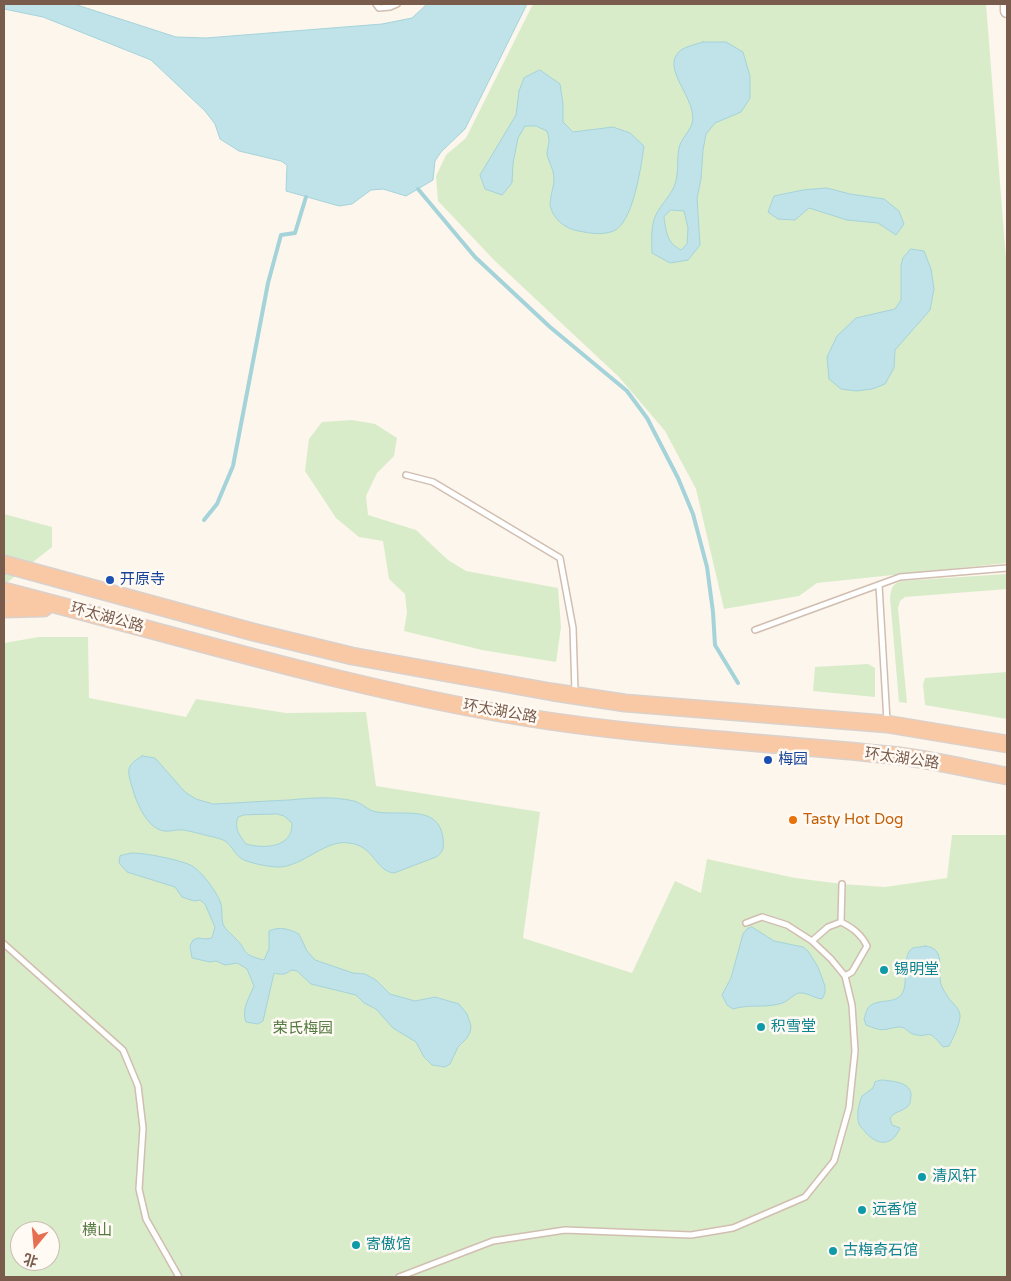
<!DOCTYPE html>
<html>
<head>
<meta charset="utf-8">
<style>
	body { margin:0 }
	#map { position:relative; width:1011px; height:1281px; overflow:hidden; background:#fdf6ec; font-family:"Varela Round","Noto Sans SC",sans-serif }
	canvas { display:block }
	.frame { position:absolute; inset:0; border:5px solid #7a5c4d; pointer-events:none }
	.north { position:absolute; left:10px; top:1221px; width:50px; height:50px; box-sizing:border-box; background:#fffaf3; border:1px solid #cabbb1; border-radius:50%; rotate:197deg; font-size:14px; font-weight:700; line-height:20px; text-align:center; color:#7a5c4d }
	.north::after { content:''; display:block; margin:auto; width:18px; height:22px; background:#e76f51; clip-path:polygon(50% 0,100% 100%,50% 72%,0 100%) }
</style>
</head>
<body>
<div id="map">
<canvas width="1011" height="1281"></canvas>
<div class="frame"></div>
<div class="north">北</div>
</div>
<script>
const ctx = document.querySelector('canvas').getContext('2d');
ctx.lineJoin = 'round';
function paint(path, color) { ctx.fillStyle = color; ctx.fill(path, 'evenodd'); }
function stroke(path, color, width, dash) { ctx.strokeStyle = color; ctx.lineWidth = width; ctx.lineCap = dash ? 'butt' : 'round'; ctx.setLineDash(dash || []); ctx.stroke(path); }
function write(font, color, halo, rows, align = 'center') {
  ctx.font = font + ' "Varela Round","Noto Sans SC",sans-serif'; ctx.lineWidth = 5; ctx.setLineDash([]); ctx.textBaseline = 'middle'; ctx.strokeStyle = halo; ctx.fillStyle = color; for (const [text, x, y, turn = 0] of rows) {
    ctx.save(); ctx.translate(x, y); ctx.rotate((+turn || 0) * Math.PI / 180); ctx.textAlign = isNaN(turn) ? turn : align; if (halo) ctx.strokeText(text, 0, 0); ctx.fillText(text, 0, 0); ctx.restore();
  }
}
paint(new Path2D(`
	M533 4H986L1007 272V563L817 583 799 596 724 609 696 489 665 431 619 377 495 261 438 201 436 176 446 155 466 138Z
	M352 420 375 424 397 438 394 456 377 473 366 496 368 515 416 530 448 560 466 571 558 588 561 627 556 662 482 650 404 631 407 612 405 594 389 579 383 541 359 537 336 518 305 471 309 439 322 422Z
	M4 514 52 527V547L4 585Z
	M1007 574V589L905 597 900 601 898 608 907 703 899 702 890 598C891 589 892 584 901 581Z
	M39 637H88L89 698 186 717 196 699 286 713 366 712 376 786 540 812 523 938 632 973 675 881 701 893 707 859 795 878 842 884 885 887 947 878 952 835H1006L1007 833V1277H4V643ZM20 1231H50V1261H20Z
	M868 664 875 668V697L813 691 815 667Z
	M1007 672V719L925 705 923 684 925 678Z`), '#d8ecc9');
const water = new Path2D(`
	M4 4H74L176 37 206 38 382 24 412 18 427 4H527L465 129 441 152 435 161 433 180 406 196 383 189 371 190 352 204 339 206 286 191 287 165 281 161 239 151 220 139 215 124 205 111 151 60 43 17 4 9Z
	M703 42H726L743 52 750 76V98L741 112 715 123 706 134 703 150 701 179 697 198 700 245 688 260 670 263 652 253C652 239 650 223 658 211 662 204 669 197 673 189 680 174 676 163 679 148 681 139 689 132 692 124 699 99 658 68 681 50 687 46 697 44 703 42ZM671 210 684 211 688 228 687 244 681 250C667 243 666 232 664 217Z
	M540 70 560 84 563 104V122L573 132 613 127 630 133 644 146C641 167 634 216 617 229 609 235 593 234 584 232 569 230 557 224 551 209 548 201 554 188 554 179 554 169 547 159 547 153 548 142 551 144 547 131L536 126H525L518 138 513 163 512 183 502 195 485 189 480 175 516 115 519 91 524 78Z
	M827 188 850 194 884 199 899 211 904 224 896 235 878 223 847 220 809 208 795 220 778 219 768 212 774 196 803 190Z
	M911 249 924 251 931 269 934 289 930 310 895 350 894 368 885 384 872 389 856 391 841 389 829 379 827 357 837 336 856 318 895 309 901 300V265L903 258Z
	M142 756 155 758 185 792 196 799 213 804C239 803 264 801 289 800 311 798 332 796 354 801 362 803 368 811 377 812 401 816 439 804 443 838 444 847 444 852 436 857L394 873C375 871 375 846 349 843 325 839 303 867 278 867 269 867 249 863 242 859 234 854 231 843 223 840 219 838 213 837 209 836 200 834 191 831 183 830 177 829 170 832 164 831 146 828 136 801 132 787 127 769 126 766 142 756ZM277 814 284 816 292 823C293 848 264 849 246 844 239 835 234 828 238 817L244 815Z
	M132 853C146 853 175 859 188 864 200 868 215 890 220 901 223 909 221 916 223 924 226 931 231 933 235 938 249 951 239 954 264 960L269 949V931C280 926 289 929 299 934L307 951 315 960 353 973 365 974 376 980 390 994 415 1001 435 997 459 1004 467 1014 471 1026 470 1032 467 1038 458 1047 450 1064 445 1067 432 1065 424 1057 416 1042 393 1028 376 1009 364 1003 356 995 311 984 297 971 291 970C285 975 282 975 274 973L263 1021 258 1024 246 1022C241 1010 249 998 254 986L247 969 237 963 225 965 216 961 210 962 192 958 190 946 193 940 198 938 205 939 212 938 215 927 205 904 200 900 194 901 182 897 175 887 127 872 119 863 120 856Z
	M752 927 774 941 803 947 808 951 818 967 825 986V993L822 999C814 998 806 992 799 993 792 995 787 1003 779 1004 763 1008 749 1004 733 1009L727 1005 722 995 731 978 743 934 747 929Z
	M925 946C947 948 937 970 941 984 942 987 944 991 946 994 950 1002 961 1008 960 1017 959 1027 953 1038 949 1046L943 1047C925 1025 931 1040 913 1034 908 1033 906 1027 900 1027 897 1027 892 1028 888 1029 880 1031 874 1028 866 1025L864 1019C865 1016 866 1011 868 1008 876 997 896 1006 903 992 908 981 902 953 913 948 917 947 922 947 925 946Z
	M882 1080C892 1081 912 1082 911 1096 910 1101 911 1104 907 1107 901 1112 895 1111 890 1118L892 1125 900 1128C893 1145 879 1147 866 1133 864 1130 860 1127 859 1124 856 1115 859 1103 862 1096L873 1088 875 1082Z`);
paint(water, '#bfe3e8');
stroke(water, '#a5d3da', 1);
stroke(new Path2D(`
	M418 189 475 257 550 327 627 391 647 418 678 478 693 514 707 567 713 612 715 645 738 683
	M204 520 217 504 233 466 268 283 281 235 295 233 306 197`), '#a5d3da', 4);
const service = new Path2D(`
	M376 4 379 8 390 7 397 4
	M406 475 433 482 560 558 573 628 575 692
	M879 585 887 721
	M755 630 900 577 1007 568
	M842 884 841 922C853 928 861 934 867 946L852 972 845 976
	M812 941 828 927 841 922
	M4 944 123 1050 138 1086 143 1128 139 1189 146 1219 179 1277
	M399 1277 493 1241 565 1230 691 1235 733 1228 805 1197 834 1161 849 1108 855 1051 852 1005 845 976 831 959 812 941 787 925 762 917 746 923`);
const tertiary = new Path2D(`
	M1007 4V11`);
const trunk = new Path2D(`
	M4 564 253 632 352 656 552 692 625 703 887 724 1007 744
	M4 591C176 635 347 688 523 717 645 737 768 742 891 755 930 759 969 769 1007 776
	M4 609 44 608`);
stroke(service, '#d1beb0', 8);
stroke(tertiary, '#d1beb0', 15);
stroke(trunk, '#dad1cd', 19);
stroke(service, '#fff', 5);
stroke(tertiary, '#fff', 12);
stroke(trunk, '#f9c8a4', 16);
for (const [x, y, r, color] of [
	[110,580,5,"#1a4fb4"],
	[768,760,5,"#1a4fb4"],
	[793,820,5,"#e8710a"],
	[884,970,5,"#0f9aa8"],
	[761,1027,5,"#0f9aa8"],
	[922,1177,5,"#0f9aa8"],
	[862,1210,5,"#0f9aa8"],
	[356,1245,5,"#0f9aa8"],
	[833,1251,5,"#0f9aa8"]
]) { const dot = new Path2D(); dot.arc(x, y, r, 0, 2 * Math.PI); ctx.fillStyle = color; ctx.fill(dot); stroke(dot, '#fffaf3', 2); }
write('15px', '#164399', '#fffaf3', [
	["开原寺",120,580],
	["梅园",778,760]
], 'left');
write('15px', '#7a5c4d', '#fffaf3', [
	["环太湖公路",107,618,15],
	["环太湖公路",500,712,10],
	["环太湖公路",902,759,8]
]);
write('15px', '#c56008', '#fffaf3', [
	["Tasty Hot Dog",803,820]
], 'left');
write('15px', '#0d838f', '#fffaf3', [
	["锡明堂",894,970],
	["积雪堂",771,1027],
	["清风轩",932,1177],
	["远香馆",872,1210],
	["寄傲馆",366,1245],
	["古梅奇石馆",843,1251]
], 'left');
write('15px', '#537a41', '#fffaf3', [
	["荣氏梅园",303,1029],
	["横山",97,1231]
]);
</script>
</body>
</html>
